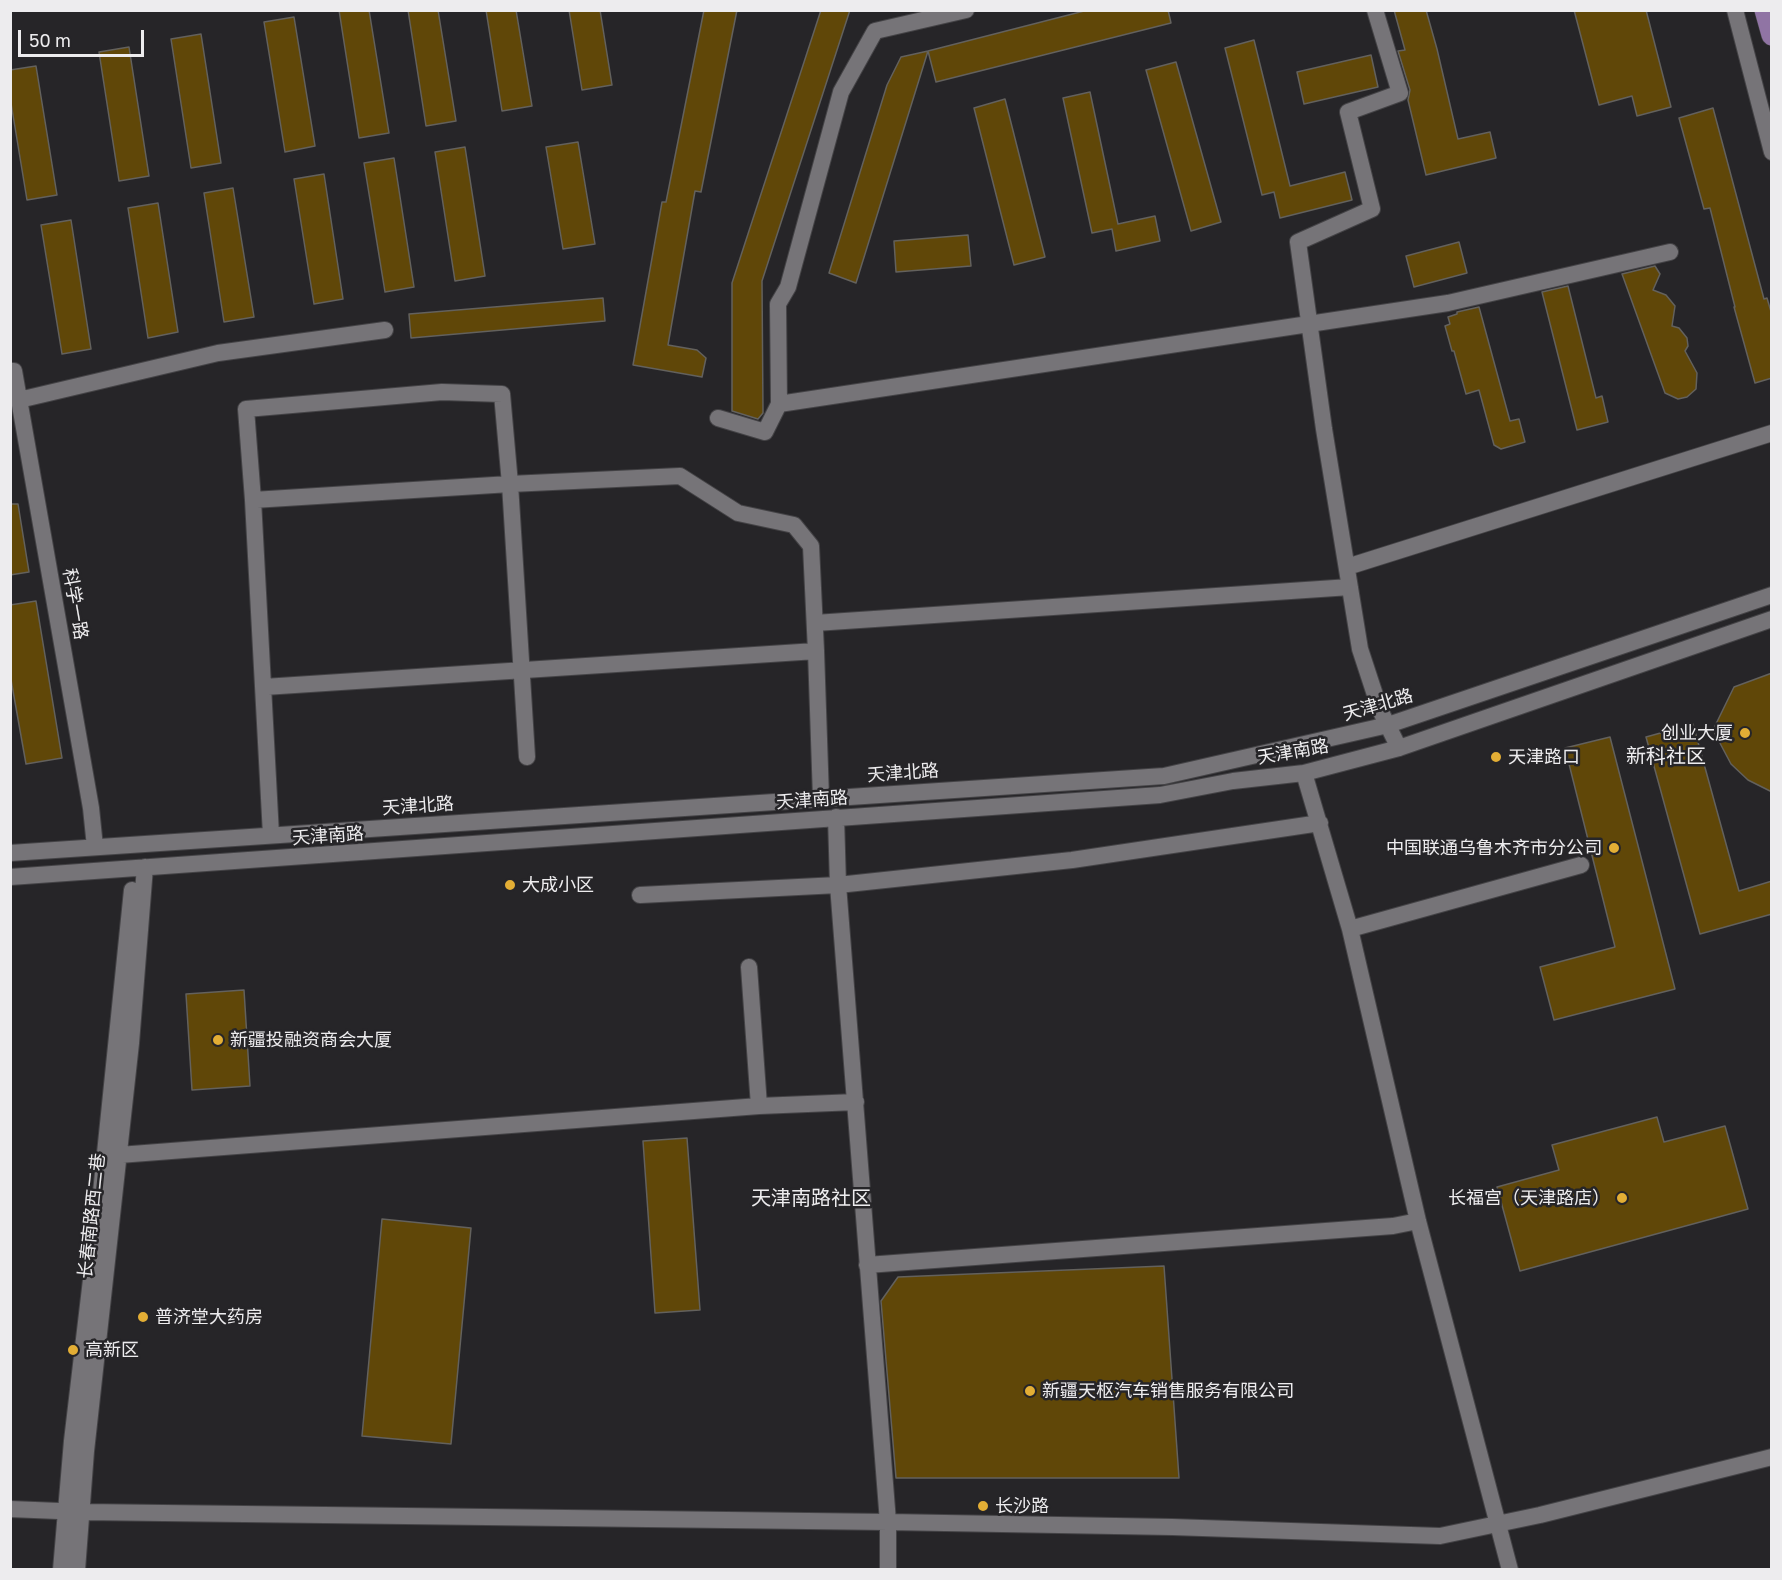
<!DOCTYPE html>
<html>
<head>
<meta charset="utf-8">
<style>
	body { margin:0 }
	#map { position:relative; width:1782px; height:1580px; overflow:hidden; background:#262528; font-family:"Golos Text",sans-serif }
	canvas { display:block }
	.frame { position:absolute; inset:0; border:12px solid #edecee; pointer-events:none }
	.scale { position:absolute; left:18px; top:30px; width:126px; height:27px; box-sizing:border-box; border:3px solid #edecee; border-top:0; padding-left:8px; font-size:18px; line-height:21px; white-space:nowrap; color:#edecee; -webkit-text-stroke:4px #262528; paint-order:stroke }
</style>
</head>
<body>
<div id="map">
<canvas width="1782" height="1580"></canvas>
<div class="frame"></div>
<div class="scale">50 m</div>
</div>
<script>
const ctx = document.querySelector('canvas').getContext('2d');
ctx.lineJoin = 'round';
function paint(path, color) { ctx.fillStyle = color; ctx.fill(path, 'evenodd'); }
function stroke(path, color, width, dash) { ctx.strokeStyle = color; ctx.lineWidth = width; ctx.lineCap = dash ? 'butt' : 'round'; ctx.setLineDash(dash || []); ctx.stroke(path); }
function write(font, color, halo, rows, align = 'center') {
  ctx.font = font + ' "Golos Text","Noto Sans SC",sans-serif'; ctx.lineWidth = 5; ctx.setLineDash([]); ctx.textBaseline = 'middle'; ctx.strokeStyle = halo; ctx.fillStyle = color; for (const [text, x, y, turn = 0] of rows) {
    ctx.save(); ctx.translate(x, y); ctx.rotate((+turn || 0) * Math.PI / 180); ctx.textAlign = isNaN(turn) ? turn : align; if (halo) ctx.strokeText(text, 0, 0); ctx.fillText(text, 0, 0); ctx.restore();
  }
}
const building = new Path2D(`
	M339 10H369L389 133 359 138Z
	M408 10H438L456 121 426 126Z
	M486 10H516L532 106 502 111Z
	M569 10H600L612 85 582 90Z
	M704 10H737L701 192 695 191 668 345 697 350 706 358 702 377 633 365 662 202H666Z
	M821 10H850L762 281 763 413 758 419 732 411V283Z
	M1088 10H1168L1171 23 936 82 928 51Z
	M1394 10H1426L1437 49 1458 139 1490 132 1496 158 1426 175 1408 100 1410 90 1398 51 1405 50Z
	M1574 10H1646L1671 107 1637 116 1632 96 1599 105Z
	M294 17 315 146 285 152 264 22Z
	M201 34 221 163 191 168 171 39Z
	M1254 40 1290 186 1345 172 1352 200 1280 218 1274 192 1262 195 1225 48Z
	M129 47 149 176 119 181 99 52Z
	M928 51 856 283 829 273 887 85 901 57Z
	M1371 55 1378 87 1304 104 1297 72Z
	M1176 62 1221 222 1191 231 1146 70Z
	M36 66 57 195 27 200 10 97V70Z
	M1090 92 1118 224 1155 216 1160 241 1116 251 1112 229 1092 233 1063 98Z
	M1005 99 1045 257 1014 265 974 108Z
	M1713 108 1764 299 1767 298 1772 315V378L1755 383 1734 307H1735L1710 208 1704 209 1679 118Z
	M578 142 595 244 563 249 546 147Z
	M465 147 485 276 455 281 435 152Z
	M394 158 414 287 385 292 364 163Z
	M324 174 343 299 314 304 294 179Z
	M233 188 254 317 224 322 204 193Z
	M158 203 178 332 148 338 128 208Z
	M71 220 91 349 62 354 41 225Z
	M968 235 971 266 896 272 894 241Z
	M1459 242 1467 273 1414 287 1406 256Z
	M1655 266 1660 274 1653 290 1666 295 1675 306 1672 326 1679 328 1687 338 1688 346 1685 351 1697 373 1696 389 1687 397 1678 399 1665 393 1622 274Z
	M1568 286 1596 398 1602 396 1608 422 1577 430 1542 292Z
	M603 298 605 321 411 338 409 314Z
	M1479 307 1510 421 1519 419 1525 442 1501 449 1494 445 1479 390 1466 394 1454 351H1452L1445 326 1450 324 1448 317 1457 314V312Z
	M10 504H18L29 572 10 575Z
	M36 601 62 758 26 764 10 674V605Z
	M1772 673V792L1748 780 1731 764 1713 730 1734 687Z
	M1693 724 1739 891 1772 881V914L1700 934 1646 737Z
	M1610 737 1675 989 1554 1020 1540 967 1615 947 1565 748Z
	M244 990 250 1086 192 1090 186 994Z
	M1657 1117 1664 1142 1725 1126 1748 1209 1520 1271 1497 1187 1559 1170 1552 1145Z
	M687 1138 700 1310 655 1313 643 1141Z
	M382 1219 471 1228 451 1444 362 1436Z
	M1164 1266 1179 1478H896L881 1301 898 1277Z`);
paint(building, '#604708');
stroke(building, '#63615d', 1.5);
const minor = new Path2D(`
	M1375 10 1400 93 1348 112 1372 209 1298 242 1324 429 1360 649 1380 710 1399 748
	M1735 10 1772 152
	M10 371H14L91 808 95 847
	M19 400 218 353 385 330
	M779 404 1448 303 1670 252
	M718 418 765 432 779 404 778 304 788 287 841 92 875 31 966 10
	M253 500 510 484 680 476 738 513 794 525 811 546 816 651
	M1347 567 1772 433
	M815 623 1350 587
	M264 687 816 651 821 798
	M1304 773 1350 929 1418 1221 1510 1570
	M836 817 838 885 888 1522V1570
	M271 835 253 500 246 409 442 392 502 394 510 484 527 757
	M10 853 1164 776 1388 725 1772 595
	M10 877 1160 795 1233 781 1304 773 1399 748 1772 619
	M640 895 838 885 1072 860 1320 823
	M1350 929 1581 865
	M749 967 759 1106
	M119 1155 759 1106 856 1102
	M867 1265 1393 1226 1418 1221
	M10 1509 83 1512 888 1522 1172 1527 1440 1536 1540 1515 1772 1457
	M61 1570 72 1441 99 1212 132 890
	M77 1570 86 1451 131 1043 145 867`);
const major = new Path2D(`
	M1765 10 1772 35`);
stroke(minor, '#444346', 18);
stroke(major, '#444346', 22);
stroke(minor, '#767478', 16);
stroke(major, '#9074a4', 21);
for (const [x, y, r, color] of [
	[1745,733,6,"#e3ae35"],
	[1496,757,6,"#e3ae35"],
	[1614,848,6,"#e3ae35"],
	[510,885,6,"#e3ae35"],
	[218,1040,6,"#e3ae35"],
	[1622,1198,6,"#e3ae35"],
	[143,1317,6,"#e3ae35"],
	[73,1350,6,"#e3ae35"],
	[1030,1391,6,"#e3ae35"],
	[983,1506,6,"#e3ae35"]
]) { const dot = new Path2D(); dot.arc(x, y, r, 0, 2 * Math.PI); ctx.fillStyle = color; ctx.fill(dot); stroke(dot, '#262528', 2); }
write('18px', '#edecee', '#262528', [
	["科学一路",75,604,80],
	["天津北路",1378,705,-16],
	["天津南路",1293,752,-10],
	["天津北路",903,773,-4],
	["天津南路",812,800,-4],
	["天津北路",418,806,-4],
	["天津南路",328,836,-4],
	["长春南路西二巷",92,1216,-84]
]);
write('18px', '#edecee', '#262528', [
	["创业大厦",1733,733,"right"],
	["天津路口",1508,757],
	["中国联通乌鲁木齐市分公司",1602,848,"right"],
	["大成小区",522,885],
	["新疆投融资商会大厦",230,1040],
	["长福宫（天津路店）",1610,1198,"right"],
	["普济堂大药房",155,1317],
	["高新区",85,1350],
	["新疆天枢汽车销售服务有限公司",1042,1391],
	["长沙路",995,1506]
], 'left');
write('20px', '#edecee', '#262528', [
	["新科社区",1666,757],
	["天津南路社区",811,1199]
]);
</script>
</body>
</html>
